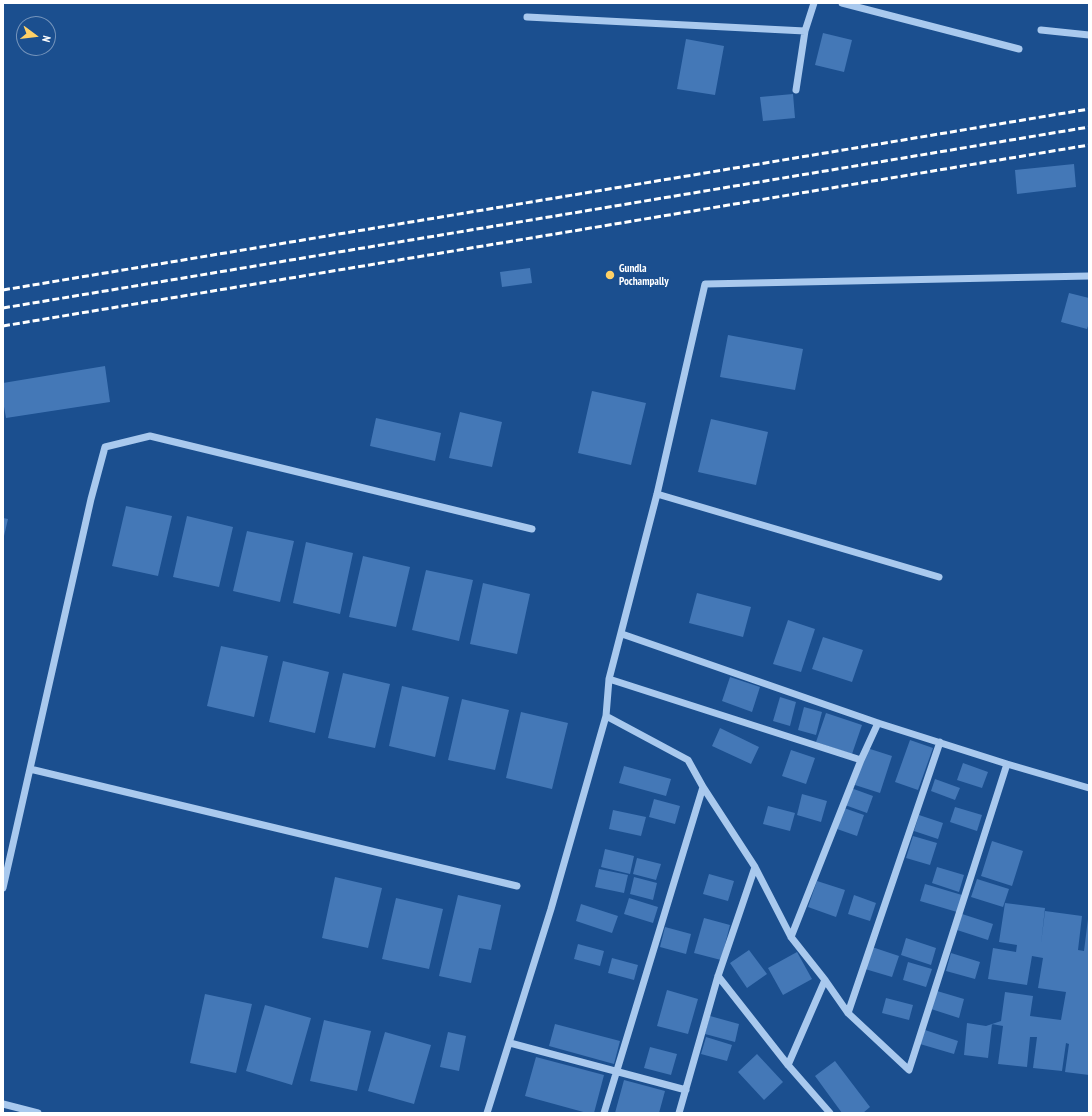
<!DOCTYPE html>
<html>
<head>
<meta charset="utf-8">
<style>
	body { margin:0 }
	#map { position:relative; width:1092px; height:1116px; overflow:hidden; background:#1b4f8f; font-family:"PT Sans Narrow",sans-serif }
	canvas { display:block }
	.frame { position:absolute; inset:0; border:4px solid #fff; pointer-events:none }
	.north { position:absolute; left:16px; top:16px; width:40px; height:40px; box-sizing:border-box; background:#1b4f8f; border:1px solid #7695bc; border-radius:50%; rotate:105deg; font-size:11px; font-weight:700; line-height:16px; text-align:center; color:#fff }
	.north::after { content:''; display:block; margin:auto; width:14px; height:18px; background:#ffd166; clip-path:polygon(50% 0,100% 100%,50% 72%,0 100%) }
</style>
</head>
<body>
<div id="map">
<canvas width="1092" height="1116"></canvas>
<div class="frame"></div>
<div class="north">N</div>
</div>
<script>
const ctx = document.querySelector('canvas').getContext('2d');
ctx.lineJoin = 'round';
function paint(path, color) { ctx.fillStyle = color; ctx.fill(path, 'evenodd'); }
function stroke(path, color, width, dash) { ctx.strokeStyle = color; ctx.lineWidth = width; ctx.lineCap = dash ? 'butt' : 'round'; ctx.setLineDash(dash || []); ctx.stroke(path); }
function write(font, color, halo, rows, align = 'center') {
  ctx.font = font + ' "PT Sans Narrow",sans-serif'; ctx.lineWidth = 3.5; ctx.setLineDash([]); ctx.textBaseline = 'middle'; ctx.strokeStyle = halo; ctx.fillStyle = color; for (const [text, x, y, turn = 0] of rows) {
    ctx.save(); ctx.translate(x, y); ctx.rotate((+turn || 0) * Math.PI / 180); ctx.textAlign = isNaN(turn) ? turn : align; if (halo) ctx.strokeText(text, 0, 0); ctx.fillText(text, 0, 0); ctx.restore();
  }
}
paint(new Path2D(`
	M823 33 852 40 844 72 815 65Z
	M686 39 724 46 715 95 677 89Z
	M793 94 795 118 763 121 760 97Z
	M1074 164 1076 187 1017 194 1015 170Z
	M530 268 532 283 502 287 500 272Z
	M1069 293 1089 298V323L1087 329 1061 322Z
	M728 335 803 349 795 390 720 377Z
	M105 366 110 402 6 418 3 401V383Z
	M592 391 646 403 631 465 578 453Z
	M460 412 502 422 492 467 449 458Z
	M376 418 441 433 435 461 370 446Z
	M711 419 768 432 756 485 698 472Z
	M126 506 172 516 158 576 112 566Z
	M187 516 233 527 219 587 173 577Z
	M3 518 8 519 4 536H3Z
	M247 531 294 541 280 602 233 591Z
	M306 542 353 553 340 614 293 603Z
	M363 556 410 567 396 627 349 617Z
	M426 570 473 580 459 641 412 630Z
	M483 583 530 594 517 654 470 644Z
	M697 593 751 607 743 637 689 623Z
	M788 620 815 629 801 672 773 664Z
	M823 637 863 650 852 682 812 669Z
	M221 646 268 656 254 717 207 706Z
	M283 661 329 672 315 733 269 722Z
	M343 673 390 684 375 748 328 738Z
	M730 677 760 687 752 712 722 701Z
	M402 686 449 697 435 757 389 746Z
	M780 697 796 702 790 726 773 721Z
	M462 699 509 710 495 770 448 760Z
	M804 707 822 712 816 735 798 730Z
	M521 712 568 723 552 789 506 778Z
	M826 713 862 725 852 754 816 742Z
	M720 728 759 747 751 764 712 746Z
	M910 740 933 748 918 790 895 782Z
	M867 748 892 756 880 793 855 785Z
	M791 750 815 758 806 784 782 776Z
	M963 763 988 772 982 788 957 780Z
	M624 766 671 779 666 796 619 783Z
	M935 779 960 788 955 800 931 791Z
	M851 788 873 796 867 813 845 805Z
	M802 794 827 801 821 822 797 815Z
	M654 799 680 806 675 824 649 817Z
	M768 806 795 813 790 831 763 824Z
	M955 807 982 815 977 831 950 822Z
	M844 808 864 815 857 836 837 829Z
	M613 810 646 817 641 836 609 829Z
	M919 815 943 823 938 839 914 831Z
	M913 836 937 843 930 865 906 858Z
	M992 841 1023 851 1012 886 981 876Z
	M605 849 634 856 630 874 601 867Z
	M637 858 661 864 656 880 633 874Z
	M937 867 964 875 959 892 932 883Z
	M599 869 628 875 624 893 595 887Z
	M709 874 734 881 728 901 703 894Z
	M335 877 382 888 368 948 322 938Z
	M634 877 657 883 653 900 630 894Z
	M977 879 1009 889 1003 907 971 897Z
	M817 881 845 890 836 917 808 907Z
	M925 884 962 895 957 912 920 901Z
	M458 895 501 905 491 950 479 948 471 983 439 976Z
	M854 895 876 903 870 921 848 914Z
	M396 898 443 909 429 969 382 959Z
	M629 898 658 907 653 923 624 914Z
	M1005 903 1045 908 1041 944 1045 911 1082 916 1078 950 1084 951 1088 919H1089V1075L1065 1072 1069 1044 1066 1043 1062 1071 1033 1068 1037 1037H1030L1027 1067 998 1064 1003 1026 992 1024 988 1058 964 1055 967 1023 986 1026 1001 1021 1005 992 1033 996 1030 1016 1061 1020 1066 992 1038 988 1043 958 1032 956 1027 985 988 979 993 948 1016 952 1017 945 999 942Z
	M581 904 618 916 612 933 576 921Z
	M962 914 993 924 988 940 957 930Z
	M704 918 730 925 721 960 694 953Z
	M665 927 691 934 686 954 660 947Z
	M906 938 936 948 931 965 901 955Z
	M578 944 604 951 600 966 574 959Z
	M872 947 899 956 892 977 865 969Z
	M749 950 767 974 747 988 730 963Z
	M797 952 812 979 783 995 768 968Z
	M951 953 980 962 975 979 946 971Z
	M612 958 638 965 634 980 608 973Z
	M908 962 932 969 926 987 903 980Z
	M667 990 698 999 688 1034 657 1026Z
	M937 991 964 999 959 1018 931 1009Z
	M205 994 252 1004 236 1073 190 1063Z
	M886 998 913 1005 909 1020 882 1013Z
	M265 1005 311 1018 292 1085 246 1071Z
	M710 1016 739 1024 735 1042 705 1034Z
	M324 1020 371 1031 357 1091 310 1081Z
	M555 1024 620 1041 614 1064 549 1046Z
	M925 1030 958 1041 954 1054 920 1044Z
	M385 1032 431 1045 414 1104 368 1091Z
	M448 1032 466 1036 459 1071 440 1067Z
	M706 1037 732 1045 727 1061 701 1054Z
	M650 1047 677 1054 671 1075 644 1068Z
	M757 1054 783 1082 764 1100 738 1072Z
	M536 1057 604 1075 594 1113H587L525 1096Z
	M835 1061 870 1107 863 1113H842L815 1076Z
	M624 1080 665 1091 659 1113H615Z`), '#4478b7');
stroke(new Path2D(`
	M842 3 1019 49
	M527 17 805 31
	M1041 30 1089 35
	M796 90 805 31 814 3
	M657 494 939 577
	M622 634 878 723 1007 764 1089 788
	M609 679 861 760 791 937
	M606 716 688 760 703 787 755 867 791 937 825 980 848 1013 909 1070 1007 764
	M861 760 878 723
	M30 769 517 886
	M3 888 91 499 105 447 150 436 532 529
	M718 976 788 1065 830 1113
	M848 1013 940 742
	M510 1043 686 1090
	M788 1065 825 980
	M3 1104 38 1113
	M487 1113 551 909 606 716 609 679 657 494 705 284 1089 276
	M604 1113 703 787
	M679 1113 718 976 755 867`), '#a9c9ee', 7);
stroke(new Path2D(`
	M3 290 1089 109
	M3 308 1089 127
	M3 326 1089 145`), '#fff', 3, [7, 3]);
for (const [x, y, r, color] of [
	[610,275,5,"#ffd166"]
]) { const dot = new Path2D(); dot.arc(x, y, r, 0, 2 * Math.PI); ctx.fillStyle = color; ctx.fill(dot); stroke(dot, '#1b4f8f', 1.5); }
write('bold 11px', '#fff', '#1b4f8f', [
	["Gundla",619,269],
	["Pochampally",619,282]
], 'left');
</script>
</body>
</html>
